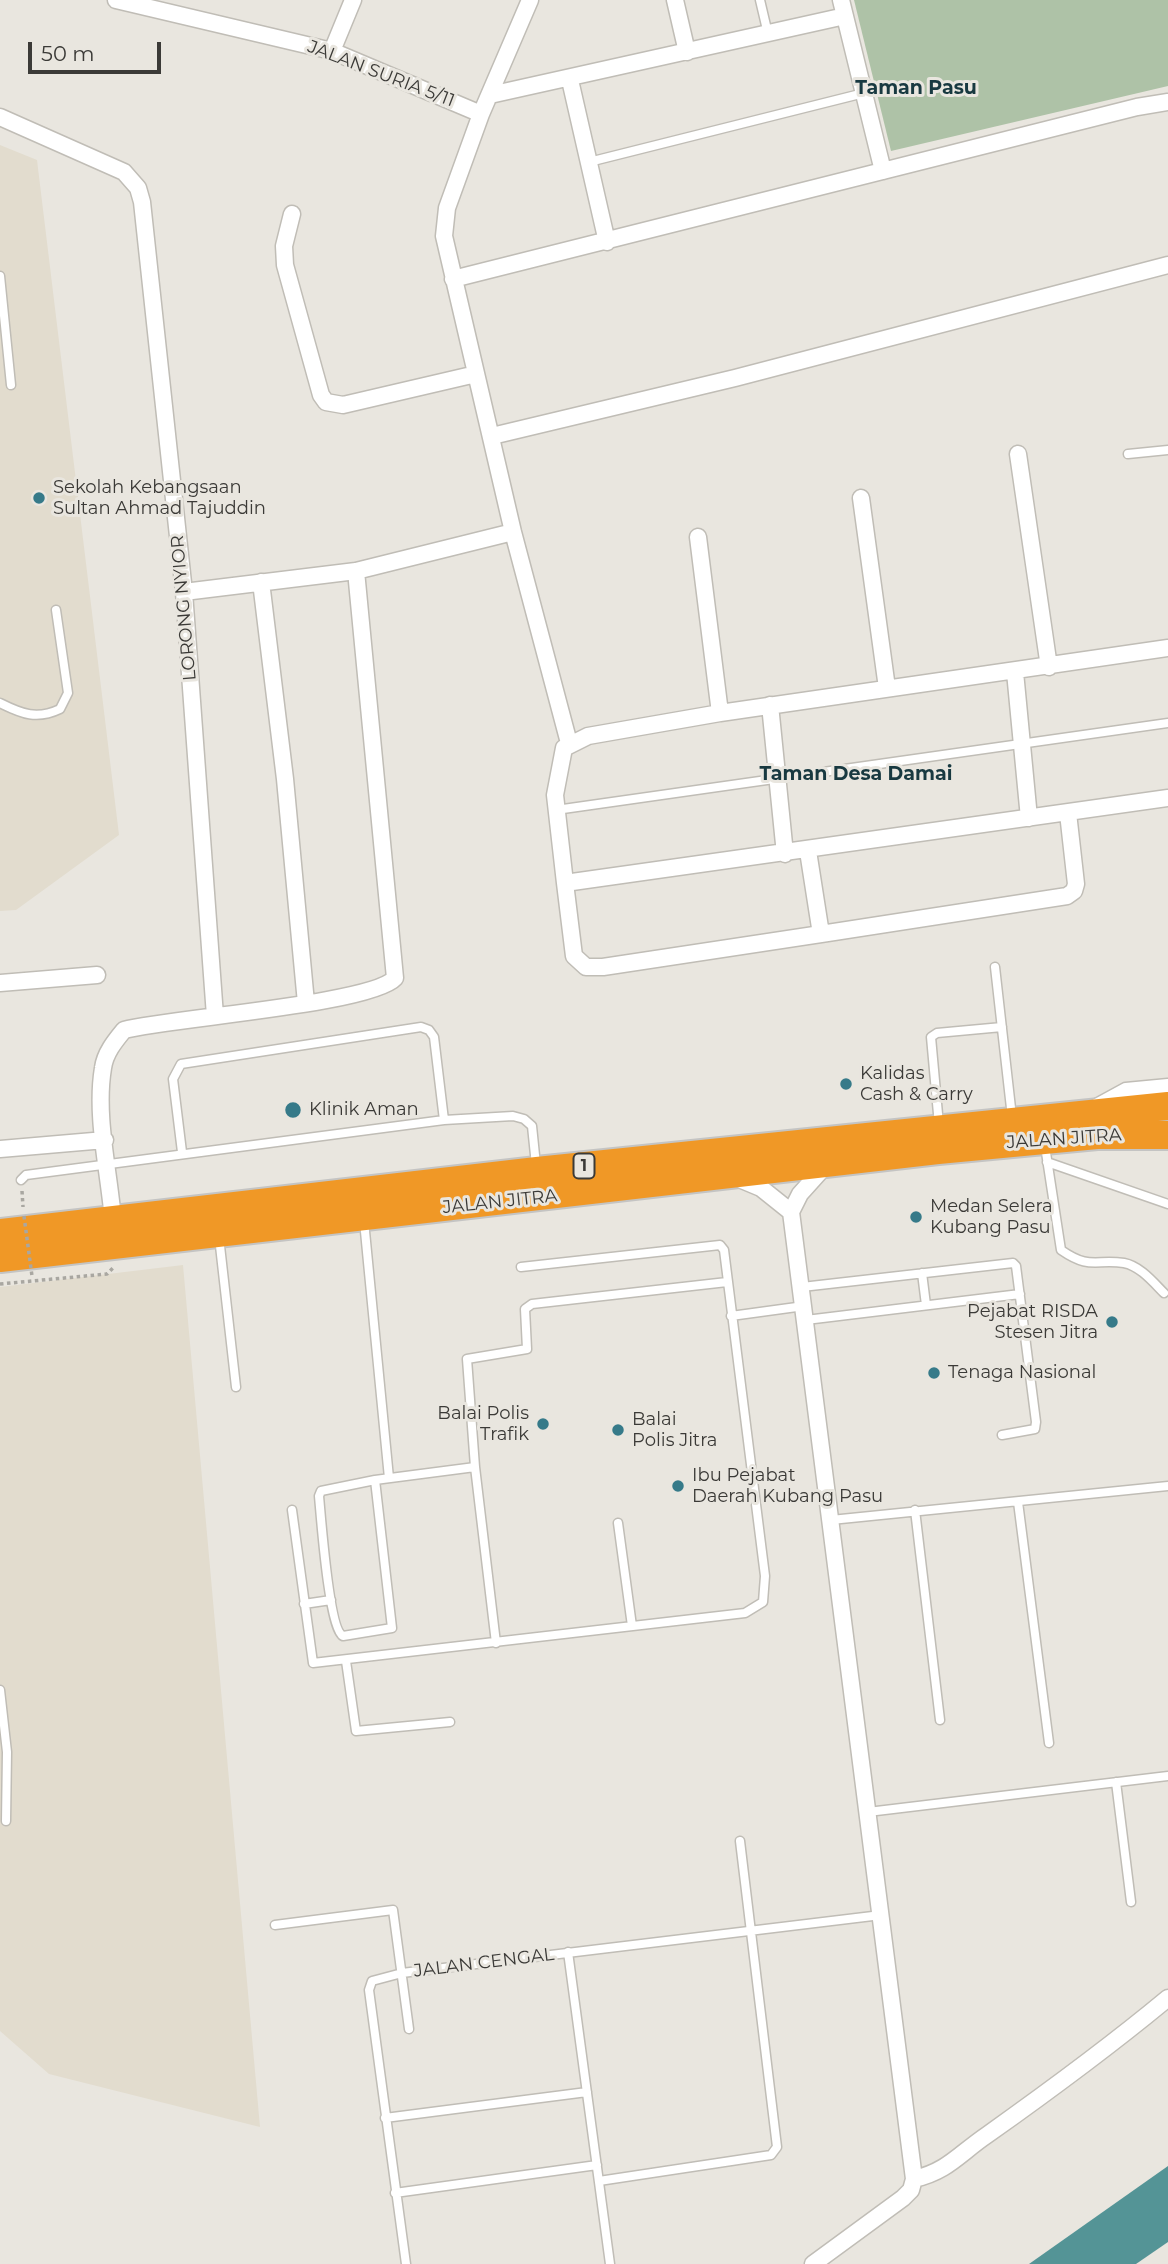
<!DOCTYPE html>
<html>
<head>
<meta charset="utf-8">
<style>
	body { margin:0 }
	#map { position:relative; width:1168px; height:2264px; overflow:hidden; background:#e9e6df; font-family:Montserrat,sans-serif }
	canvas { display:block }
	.scale { position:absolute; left:28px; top:42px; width:133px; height:32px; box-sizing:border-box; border:4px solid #3b3a37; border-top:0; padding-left:9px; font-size:21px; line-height:24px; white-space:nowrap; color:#3b3a37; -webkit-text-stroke:5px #e9e6df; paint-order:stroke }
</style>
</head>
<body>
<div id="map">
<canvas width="1168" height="2264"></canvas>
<div class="scale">50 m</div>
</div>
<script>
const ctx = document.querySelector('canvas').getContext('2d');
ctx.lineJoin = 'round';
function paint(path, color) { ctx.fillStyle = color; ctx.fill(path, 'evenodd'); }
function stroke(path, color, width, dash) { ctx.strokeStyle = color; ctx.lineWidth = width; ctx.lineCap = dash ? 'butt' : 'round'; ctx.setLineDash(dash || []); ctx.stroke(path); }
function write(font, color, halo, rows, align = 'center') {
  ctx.font = font + ' Montserrat,sans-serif'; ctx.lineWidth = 6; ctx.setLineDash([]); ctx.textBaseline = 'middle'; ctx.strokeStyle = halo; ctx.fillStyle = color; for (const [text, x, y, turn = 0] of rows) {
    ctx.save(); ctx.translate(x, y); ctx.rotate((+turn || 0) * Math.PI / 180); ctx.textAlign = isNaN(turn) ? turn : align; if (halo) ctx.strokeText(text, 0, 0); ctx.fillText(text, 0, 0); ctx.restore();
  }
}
paint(new Path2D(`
	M0 145 37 160 119 835 16 910 0 911Z
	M183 1265 260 2127 49 2074 0 2031V1287Z`), '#e2dcce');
paint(new Path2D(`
	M854 0H1168V86L891 151Z`), '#aec2a7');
paint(new Path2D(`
	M1168 2166V2242L1136 2264H1029Z`), '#549496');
const lane = new Path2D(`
	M760 0 768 34
	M589 162 864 93
	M0 276 11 385
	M1128 454 1168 450
	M0 703C22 714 37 720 60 709L68 693 56 610
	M556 810 1168 723
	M995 967 1012 1117
	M939 1125 931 1037 937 1033 1002 1027
	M1045 1146 1061 1250C1090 1270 1095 1259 1124 1263 1140 1266 1153 1282 1164 1293
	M182 1152 173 1079 181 1064 421 1027 429 1030 434 1037 444 1120
	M1047 1162 1168 1204
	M21 1180 26 1175 444 1120 513 1116 524 1119 532 1126 536 1165
	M364 1221 389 1478
	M219 1237 236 1387
	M922 1273 926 1305
	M802 1287 1013 1263 1016 1266 1036 1422 1035 1429 1002 1435
	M731 1316 804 1306
	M806 1320 1020 1294
	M375 1480 392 1628 343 1636C329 1629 321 1517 319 1496L321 1491 375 1480 475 1467
	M1018 1502 1049 1743
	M292 1510 313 1663 745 1613 763 1602 765 1576 724 1250 720 1245 521 1267
	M915 1510 940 1720
	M831 1520 1168 1486
	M618 1523 632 1626
	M304 1604 331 1600
	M496 1643 475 1467 467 1359 527 1349 525 1309 532 1304 727 1282
	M346 1661 356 1731 450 1722
	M0 1690 7 1752 6 1821
	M1116 1782 1131 1902
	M868 1812 1168 1776
	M275 1925 393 1910 409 2029
	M568 1952 610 2264
	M385 2118 587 2092
	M599 2181 771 2155 777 2147 740 1841
	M395 2193 597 2165
	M406 2264 369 1990 372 1981 402 1973 881 1915`);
const street = new Path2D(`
	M116 0 332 51 481 114
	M530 0 481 114 447 208 444 236 513 532 569 743
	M675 0 687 52
	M841 0 883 171
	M332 51 353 0
	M570 80 607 242
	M490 95 845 16
	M0 117 124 172 138 188 142 202 184 592 215 1016
	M292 214 284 246 285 265 321 395 326 402 343 405 476 374
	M453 279 1137 107 1168 102
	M492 436 735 378 1168 265
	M1018 454 1049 667
	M861 498 887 688
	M698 537 720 713
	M261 582 285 779 306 1003
	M184 592 356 571 513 532
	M1168 648 720 713 588 736 564 748 555 795 565 883 1168 798
	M1015 672 1029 818
	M770 705 785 854
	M565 883 574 956 586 967H603L821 934 808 851
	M821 934 1067 896 1074 891 1076 884 1068 813
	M0 983 97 975
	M1093 1109 1126 1091 1168 1087
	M0 1149 105 1140
	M737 1178 761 1188 791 1212
	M113 1220C109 1171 95 1116 103 1068 105 1053 115 1041 124 1030 171 1018 372 1004 395 978L356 571
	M914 2179C948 2171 959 2154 987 2135 1049 2091 1109 2047 1168 1998
	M813 2264 903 2198 911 2190 914 2179 791 1212 800 1194 827 1164`);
const highway = new Path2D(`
	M0 1233 537 1171 1168 1106
	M0 1258 938 1150 1097 1135H1168`);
stroke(lane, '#c0bdb6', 11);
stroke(street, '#c0bdb6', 19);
stroke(highway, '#c4c4c3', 32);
stroke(new Path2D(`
	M22 1191 23 1207
	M0 1284 107 1274 113 1268`), '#a9a7a1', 3.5, [3.5, 3.5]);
stroke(lane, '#fff', 8);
stroke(street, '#fff', 16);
stroke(highway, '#f09826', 28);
stroke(new Path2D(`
	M24 1216 32 1276`), '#a9a7a1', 3.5, [3.5, 3.5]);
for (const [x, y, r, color] of [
	[39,498,7,"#367a89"],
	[846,1084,7,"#367a89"],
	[293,1110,9,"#367a89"],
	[916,1217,7,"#367a89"],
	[1112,1322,7,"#367a89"],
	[934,1373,7,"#367a89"],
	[543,1424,7,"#367a89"],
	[618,1430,7,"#367a89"],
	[678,1486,7,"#367a89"]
]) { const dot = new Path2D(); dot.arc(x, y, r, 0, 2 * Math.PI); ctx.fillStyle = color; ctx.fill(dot); stroke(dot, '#e9e6df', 2.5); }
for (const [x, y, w] of [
	[584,1166,21]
]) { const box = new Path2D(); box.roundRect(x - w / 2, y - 12.5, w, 25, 5); ctx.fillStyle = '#e9e6df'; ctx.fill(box); stroke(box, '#3b3a37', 2); }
write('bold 16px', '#3b3a37', null, [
	["1",584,1166]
]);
write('18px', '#3b3a37', '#e9e6df', [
	["JALAN SURIA 5/11",381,74,21],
	["LORONG NYIOR",184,608,-95],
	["JALAN JITRA",1064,1139,-4],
	["JALAN JITRA",500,1202,-6],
	["JALAN CENGAL",484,1963,-7]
]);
write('18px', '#3b3a37', '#e9e6df', [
	["Sekolah Kebangsaan",53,488],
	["Sultan Ahmad Tajuddin",53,509],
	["Kalidas",860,1074],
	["Cash & Carry",860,1095],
	["Klinik Aman",309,1110],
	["Medan Selera",930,1207],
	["Kubang Pasu",930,1228],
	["Pejabat RISDA",1098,1312,"right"],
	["Stesen Jitra",1098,1333,"right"],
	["Tenaga Nasional",948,1373],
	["Balai Polis",529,1414,"right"],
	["Trafik",529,1435,"right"],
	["Balai",632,1420],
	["Polis Jitra",632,1441],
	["Ibu Pejabat",692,1476],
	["Daerah Kubang Pasu",692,1497]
], 'left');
write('bold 19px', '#183940', '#e9e6df', [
	["Taman Pasu",916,88],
	["Taman Desa Damai",856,774]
]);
</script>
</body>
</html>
